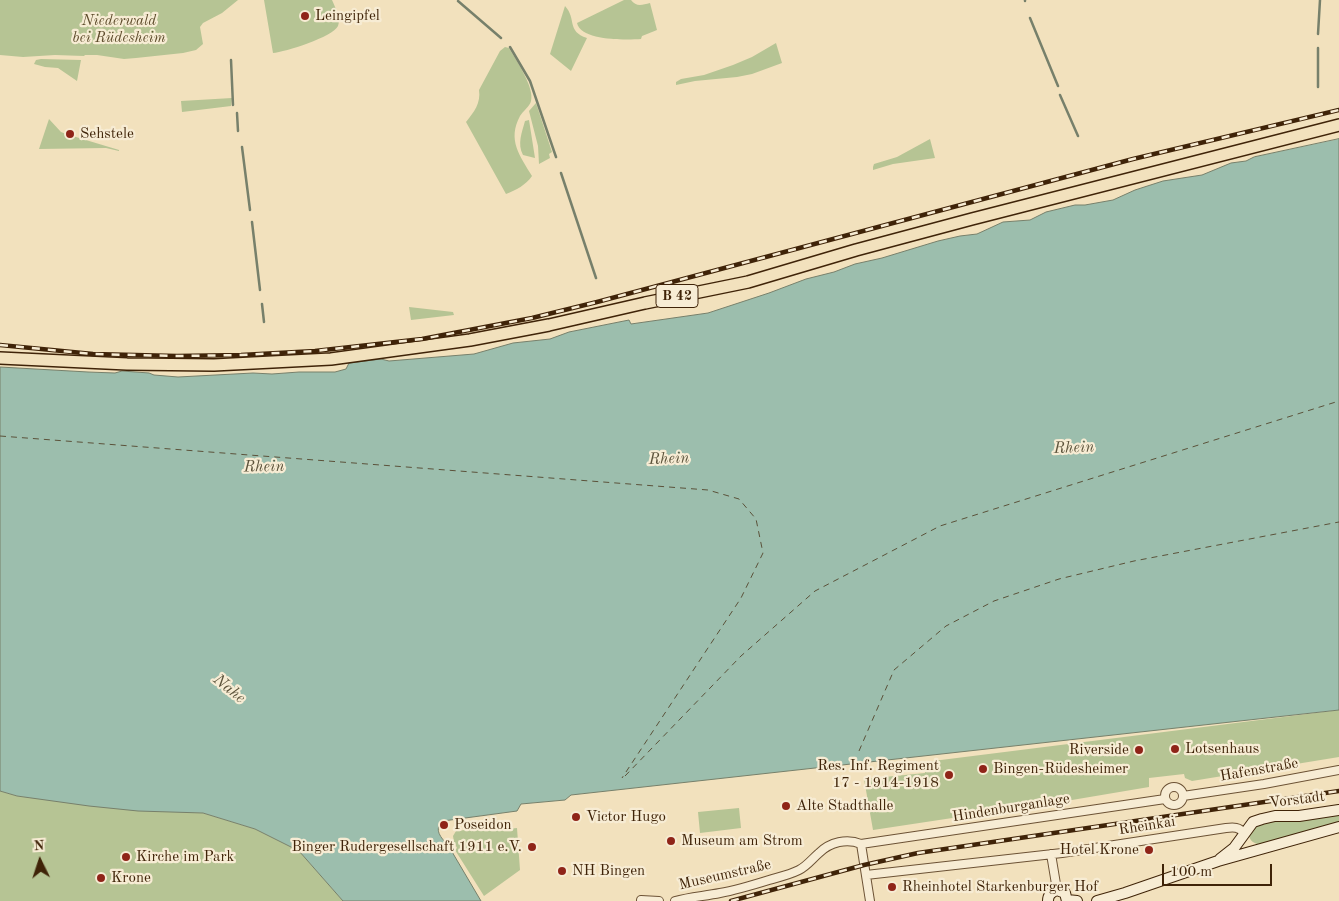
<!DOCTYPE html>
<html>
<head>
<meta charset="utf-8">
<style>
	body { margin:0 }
	#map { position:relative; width:1339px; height:901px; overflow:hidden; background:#f2e1bd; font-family:"Old Standard TT",serif }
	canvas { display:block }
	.north { position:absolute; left:15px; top:836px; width:50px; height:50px; -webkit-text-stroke:4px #f7ecd4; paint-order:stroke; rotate:356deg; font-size:14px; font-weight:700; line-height:20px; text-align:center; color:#3f2308 }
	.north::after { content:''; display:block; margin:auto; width:18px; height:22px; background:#3f2308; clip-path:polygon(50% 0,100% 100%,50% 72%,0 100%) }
	.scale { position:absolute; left:1162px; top:864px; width:110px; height:22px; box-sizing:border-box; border:2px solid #3f2308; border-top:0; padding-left:6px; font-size:15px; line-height:18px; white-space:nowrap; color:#3f2308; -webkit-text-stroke:4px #f7ecd4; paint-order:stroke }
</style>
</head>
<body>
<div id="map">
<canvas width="1339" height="901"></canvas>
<div class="north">N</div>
<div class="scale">100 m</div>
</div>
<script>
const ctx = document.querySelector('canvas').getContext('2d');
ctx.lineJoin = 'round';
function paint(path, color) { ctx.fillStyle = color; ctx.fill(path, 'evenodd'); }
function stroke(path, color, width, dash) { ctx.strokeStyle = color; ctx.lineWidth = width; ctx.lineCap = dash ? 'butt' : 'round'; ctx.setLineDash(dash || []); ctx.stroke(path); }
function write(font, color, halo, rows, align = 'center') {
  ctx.font = font + ' "Old Standard TT",serif'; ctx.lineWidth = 4.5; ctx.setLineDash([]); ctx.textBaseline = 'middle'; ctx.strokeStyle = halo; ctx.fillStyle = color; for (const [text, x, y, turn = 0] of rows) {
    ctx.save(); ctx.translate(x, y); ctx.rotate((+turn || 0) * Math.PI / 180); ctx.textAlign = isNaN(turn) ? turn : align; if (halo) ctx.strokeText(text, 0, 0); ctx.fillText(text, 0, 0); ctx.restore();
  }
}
paint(new Path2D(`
	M0 0H238L222 13 203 23 200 27 203 44 196 50 183 53 136 58 124 59 97 55H85L84 56 55 55 23 57 0 55Z
	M264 0H332C335 7 341 19 338 26 333 37 285 52 273 53Z
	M624 0H631C636 7 642 5 650 3L657 30 642 36 641 39C626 40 581 41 577 23Z
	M565 6C577 19 566 31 587 38L571 71 550 54Z
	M776 43 782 63 752 74 737 77 695 81 676 85V82L681 79 704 75 733 65 752 57Z
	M505 47 509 48C516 60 535 88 531 101 530 106 523 111 520 116 507 140 520 156 532 176 526 185 516 190 506 194L466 122C474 112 481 103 479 90L500 51Z
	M41 59 81 60 77 81 58 68 45 67 34 64 36 60Z
	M232 98 231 106 182 112 181 101Z
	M536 103 552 152 549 154 550 158 539 164 538 146 529 111Z
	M49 119 61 132 66 134 119 150V151L106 148 39 149Z
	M529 120 535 158 523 155C517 144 522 132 525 121Z
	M930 139 935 158 893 164 873 170V167L874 164 897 157Z
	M409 307 453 312 454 315 411 320Z
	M1339 710V757L1192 781 1185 778 1184 774 1149 778V787L1066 801 1065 796 992 807V812L873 830 864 779 925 773V762Z
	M0 791 17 796 203 813 255 829 299 851 343 901H0Z
	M739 808 741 828 700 833 698 812Z
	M1339 813V825L1260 845C1254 843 1251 842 1249 836L1258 822Z
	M506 822 507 829 517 828 520 870 484 896 455 850 457 848 454 842 453 836 456 831 474 829V825Z`), '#b6c494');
const water = new Path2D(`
	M1339 139V710L571 795 565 800 521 804 517 811 443 821C433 829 441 838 448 845L481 901H343L299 851 255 829 203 813 138 811 89 806 17 796 0 791V367L88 372 115 373 122 371 149 373 154 375 178 377 253 373 272 374 299 372H335L346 369 349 363 381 359 389 361 474 354 513 343 550 339 569 332 629 320 631 324 708 313 769 293 806 279 834 272 855 264 882 258 938 241 960 236 977 234 1003 222 1030 220 1046 212 1075 205H1085L1113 200 1135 190 1163 181 1202 175 1231 163 1246 161 1254 157Z`);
paint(water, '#9cbead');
stroke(water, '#77806b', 1);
stroke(new Path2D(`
	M1025 0V1
	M458 1 501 38
	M1030 18 1058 86
	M1318 34 1320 0
	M510 47 530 81 556 157
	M231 60 233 105
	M1318 87V48
	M1060 95 1078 136
	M237 113 238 131
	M242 147 250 210
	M561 173 596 278
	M252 222 260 290
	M262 304 264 322`), '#77806b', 2.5);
stroke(new Path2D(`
	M0 436 708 490 739 499 756 519 763 553 741 598 622 778
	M859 751 894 670 946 626 994 601 1059 579 1134 561 1339 522
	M625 776 741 656 815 591 940 526 1339 401`), '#5b523a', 1, [6, 5]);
const street = new Path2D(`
	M1165 796a9 9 0 1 1 18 0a9 9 0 1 1-18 0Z
	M1183 796 1264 784 1339 770
	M861 844 1165 799
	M861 844 870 901
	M1051 854 1057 890
	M866 875 1062 853 1226 828C1234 827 1239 827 1244 833
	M641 900 659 901
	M675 901C690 897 705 896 720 893 737 890 753 885 769 880 779 877 789 875 799 870 807 866 812 859 819 853 830 842 847 838 861 844`);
const secondary = new Path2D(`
	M1220 859 1234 848 1253 822 1262 819 1275 816H1299L1339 810
	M1067 900 1077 901
	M1048 901C1048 895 1051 892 1057 890L1065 893 1067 901
	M1097 901 1125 893 1218 861 1339 827`);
const primary = new Path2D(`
	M0 358 127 364 214 365 331 359 470 340 549 325 645 303 748 282 856 250 972 219 1339 125`);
stroke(street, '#6c5235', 10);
stroke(secondary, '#3f2308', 12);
stroke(primary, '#3f2308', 14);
stroke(street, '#f7ecd4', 8);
stroke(secondary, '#f7ecd4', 10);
stroke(primary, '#f2e1bd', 11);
const rail = new Path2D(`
	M0 345 93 354 177 356 241 355 315 351 422 339 532 318 597 302 1133 159 1339 110
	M731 901 864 865 918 853 1339 791`);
stroke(rail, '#3f2308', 4.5);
stroke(rail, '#f7ecd4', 2.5, [8]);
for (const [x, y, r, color] of [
	[305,16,5,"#8f2418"],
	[70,134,5,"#8f2418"],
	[1175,749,5,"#8f2418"],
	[1139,750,5,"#8f2418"],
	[983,769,5,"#8f2418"],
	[949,775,5,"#8f2418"],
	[786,806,5,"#8f2418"],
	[576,817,5,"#8f2418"],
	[444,825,5,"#8f2418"],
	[671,841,5,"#8f2418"],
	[532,847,5,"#8f2418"],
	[1149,850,5,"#8f2418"],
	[126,857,5,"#8f2418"],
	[562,871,5,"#8f2418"],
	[101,878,5,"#8f2418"],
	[892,887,5,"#8f2418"]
]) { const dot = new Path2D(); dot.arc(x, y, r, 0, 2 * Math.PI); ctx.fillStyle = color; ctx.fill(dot); stroke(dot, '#f7ecd4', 2); }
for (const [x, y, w] of [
	[677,296,42]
]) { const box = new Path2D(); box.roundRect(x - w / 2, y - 11.5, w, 23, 4); ctx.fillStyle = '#f7ecd4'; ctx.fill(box); stroke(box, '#3f2308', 1); }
write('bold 14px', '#3f2308', null, [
	["B 42",677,296]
]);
write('15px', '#3f2308', '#f7ecd4', [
	["Leingipfel",315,16],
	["Sehstele",80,134],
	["Lotsenhaus",1185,749],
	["Riverside",1129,750,"right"],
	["Res. Inf. Regiment",939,766,"right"],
	["17 - 1914-1918",939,783,"right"],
	["Bingen-Rüdesheimer",993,769],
	["Alte Stadthalle",796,806],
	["Victor Hugo",586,817],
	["Poseidon",454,825],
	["Museum am Strom",681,841],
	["Binger Rudergesellschaft 1911 e.V.",522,847,"right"],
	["Hotel Krone",1139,850,"right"],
	["Kirche im Park",136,857],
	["NH Bingen",572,871],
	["Krone",111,878],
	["Rheinhotel Starkenburger Hof",902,887]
], 'left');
write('italic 15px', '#5d4b2b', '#f7ecd4', [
	["Niederwald",119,21],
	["bei Rüdesheim",119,38]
]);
write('15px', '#3f2308', '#f7ecd4', [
	["Hafenstraße",1259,770,-10],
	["Vorstadt",1297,800,-7],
	["Hindenburganlage",1011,808,-9],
	["Rheinkai",1147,826,-9],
	["Museumstraße",725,875,-13]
]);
write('italic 16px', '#5b523a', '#f7ecd4', [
	["Rhein",1074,448,-2],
	["Rhein",669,459,-2],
	["Rhein",264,467,-1],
	["Nahe",229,689,39]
]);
</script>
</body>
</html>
